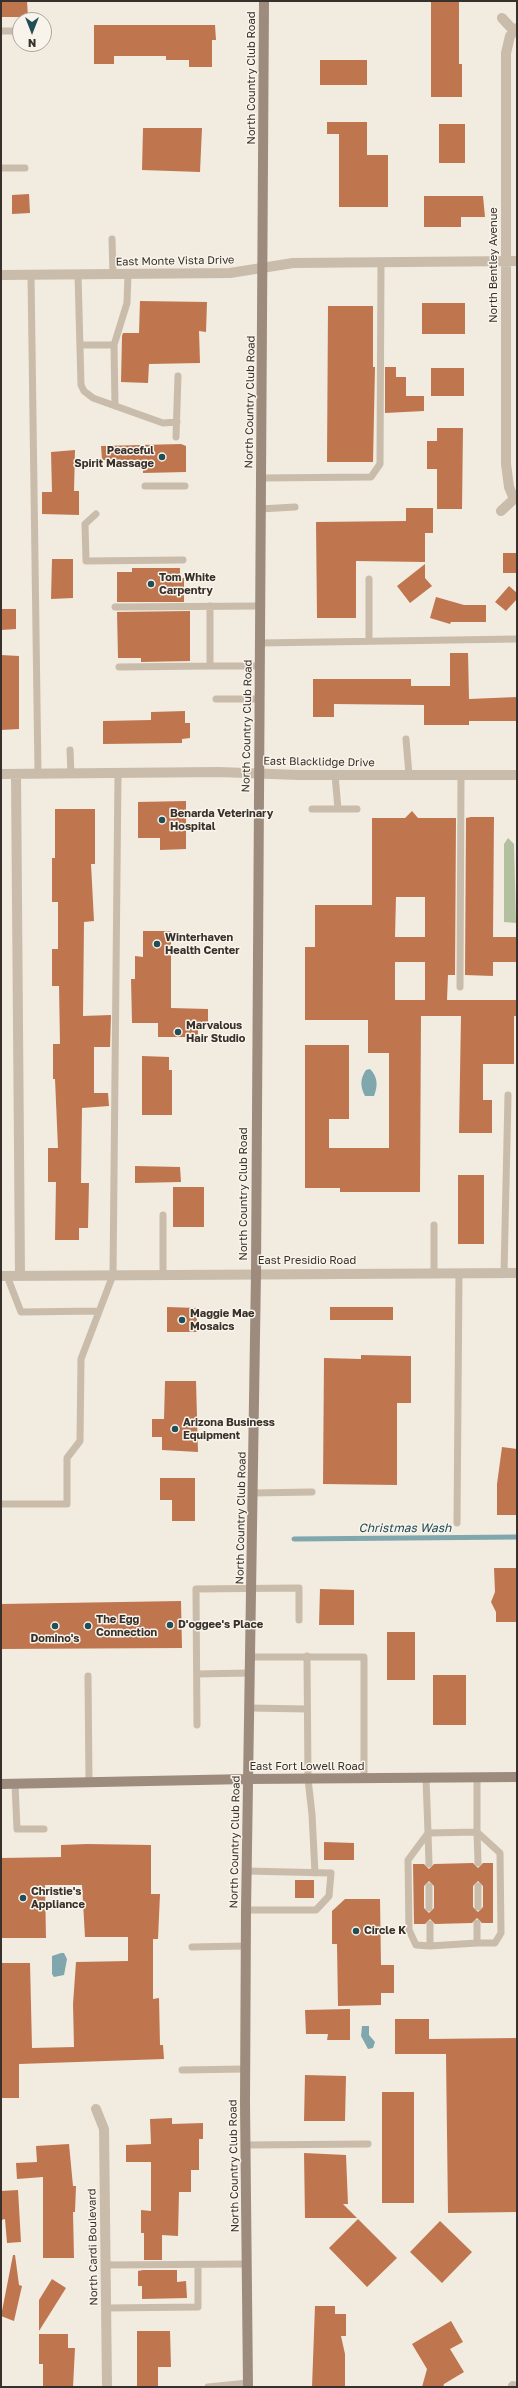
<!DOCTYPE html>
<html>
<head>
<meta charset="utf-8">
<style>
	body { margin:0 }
	#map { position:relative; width:518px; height:2388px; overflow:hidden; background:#f2ebdf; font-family:"Golos Text",sans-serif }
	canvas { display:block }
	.frame { position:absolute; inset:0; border:2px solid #38302a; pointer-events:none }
	.north { position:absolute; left:12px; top:12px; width:40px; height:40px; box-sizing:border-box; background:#f9f4eb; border:1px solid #aca69e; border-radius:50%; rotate:180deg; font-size:11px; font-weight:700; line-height:16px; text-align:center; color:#38302a }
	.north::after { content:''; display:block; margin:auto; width:14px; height:18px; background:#214e57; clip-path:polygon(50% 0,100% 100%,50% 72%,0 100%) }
</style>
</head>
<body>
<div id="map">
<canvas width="518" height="2388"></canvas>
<div class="frame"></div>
<div class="north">N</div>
</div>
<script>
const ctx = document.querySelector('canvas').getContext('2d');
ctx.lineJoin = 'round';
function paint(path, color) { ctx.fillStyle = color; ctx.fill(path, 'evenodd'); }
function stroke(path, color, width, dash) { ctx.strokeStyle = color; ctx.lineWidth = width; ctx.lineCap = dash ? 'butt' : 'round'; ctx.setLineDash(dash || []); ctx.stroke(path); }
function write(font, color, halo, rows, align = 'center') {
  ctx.font = font + ' "Golos Text",sans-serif'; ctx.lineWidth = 3; ctx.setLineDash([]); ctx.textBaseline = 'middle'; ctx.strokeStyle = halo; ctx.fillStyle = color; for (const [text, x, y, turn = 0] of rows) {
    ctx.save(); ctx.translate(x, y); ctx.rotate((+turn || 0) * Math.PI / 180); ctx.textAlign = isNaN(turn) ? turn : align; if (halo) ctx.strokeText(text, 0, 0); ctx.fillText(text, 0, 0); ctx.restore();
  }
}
paint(new Path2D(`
	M508 838 514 844 516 923 504 922V844Z`), '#b2c09f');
paint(new Path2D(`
	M370 1069C378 1077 378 1086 374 1096H365C360 1086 360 1079 366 1070Z
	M61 1953H64L67 1959 64 1975 54 1977 52 1974V1956Z
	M362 2026H369V2035L375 2042 373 2048 368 2049 361 2036Z`), '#7fa7ad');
stroke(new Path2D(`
	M294 1539 517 1537`), '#7fa7ad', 5);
paint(new Path2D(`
	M1 1H27L28 17H1Z
	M431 2H459V64H462V97H431Z
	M94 25H215L216 40H212V67H189V60H166V56H114V64H94Z
	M320 60H367V85H320Z
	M327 122H367V155H388V207H339V134H327Z
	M439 124H465V163H439Z
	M143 128H202L200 172 142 170Z
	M29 194 30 213 12 214V195Z
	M424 196H483L485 217H461V227H424Z
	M140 301 207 302 206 332 199 331 200 363 149 364 148 383 121 382 122 336 123 333H139Z
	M422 303H465V334H422Z
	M328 306H373V367H375L373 462H327Z
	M385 367H396V377H406V396H424V411L385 413Z
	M431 368H464V396H431Z
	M437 428H463L462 509H437V469H427V441H437Z
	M181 444 186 446V472L143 473V469H139V460H102L101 446Z
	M75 450 74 491H79V515L42 514V492H52L51 452Z
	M406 508H433V533H425V562L356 561V618H317L316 522 406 521Z
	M503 553H517V573H503Z
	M52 559H73V598L51 599Z
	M425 564V578L432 586 410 603 397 586Z
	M132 568H180V578H184V602H117V572H132Z
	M509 586 517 593V599L506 611 495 602Z
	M436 597 464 605H486V622H451L450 624 430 618Z
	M1 609H16V629L1 630Z
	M190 611V661L141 662V658H118L117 612Z
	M450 653H468L469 699 517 697V721H469V725H424V705L334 704V717H313V679H411V686H450Z
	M1 655 19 656V729L1 730Z
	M185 711V723H190V738L182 739V743L103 744V721L151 720V712Z
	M186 801V849L160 850V838H138V802Z
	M55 809H95V864H91L94 921 84 922 83 1016 111 1015 110 1047H94V1093H108L109 1106 82 1108 81 1183H89L88 1228H79V1240H55L56 1182H48V1148H58L55 1079H53V1044H60L59 986H52V949H58V902H52V858H55Z
	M412 811 418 818H456L455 975H448L447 1000H517V1016H514V1064H483V1100H492V1133H459L461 1016H421L420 1192H340V1188H305V1045H349V1119H329V1148H389V1053H368V1020H305V947H315V905H372V818H405ZM396 897H425V937H395ZM395 962H425V1000H395Z
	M471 817H494L493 937H517V962H493V976L465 975 466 818Z
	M143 931H171V1008L208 1009V1022H198V1037H158V1023H132L131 979H135V956L143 957Z
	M142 1056 169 1057V1070H172V1115H142Z
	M135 1166 180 1167 181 1182 135 1183Z
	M458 1175H484V1244H458Z
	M173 1187H204V1227H173Z
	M167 1307 197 1308V1332H167Z
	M330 1307H393V1320H330Z
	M361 1355 411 1356V1403H397V1485L323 1484 324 1358 361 1359Z
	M165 1381H196L198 1452 162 1450V1437H152V1419H164Z
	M502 1447 517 1449V1515H497V1484Z
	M160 1478H195V1521H172V1500H160Z
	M494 1568H517V1622H496V1612L491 1602 495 1592Z
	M320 1589 354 1590V1625H319Z
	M181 1601 182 1648 1 1649V1604Z
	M387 1632H415V1680H387Z
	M433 1675H466V1725H433Z
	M324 1842 354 1843V1860H324Z
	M87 1844 151 1845V1894H160L158 1939H153V1999L159 1998 160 2045H163L164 2059 19 2064V2098H1V1963H30L32 2048 74 2047 73 2004 76 1962 128 1961V1937H85L82 1885H45L46 1938H1V1858L61 1857V1845Z
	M473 1863 478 1868 483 1863H493V1923H482L477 1918 472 1923 435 1924 430 1919 425 1924H414L413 1864H424L429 1869 434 1864ZM429 1881 434 1886V1908L429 1913 424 1908V1886ZM478 1881 483 1886V1907L478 1912 473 1907V1886Z
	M295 1880H314V1898H295Z
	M345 1899H380L381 1965H394V1993H381V2005L338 2006 337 1944H332V1911Z
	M350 2009V2040H327L328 2034H306L305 2010Z
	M395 2019H429V2039L517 2038V2212L448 2213 446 2054H395Z
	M305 2075 346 2076 345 2121H304Z
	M382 2092H414V2203H382Z
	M172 2118V2124L203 2123V2139H199V2170H191V2192H179L178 2236 162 2235V2260H144V2233H141V2210L151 2211V2162H126V2145L151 2144 150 2119Z
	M69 2144 73 2186H76L75 2212H73L74 2258H43V2177L17 2179 16 2163 37 2162 36 2146Z
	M304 2153 346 2155 348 2204H343L357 2218H305Z
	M18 2190 21 2242 7 2243 5 2219 1 2220V2191Z
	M358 2219 397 2258 367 2287 329 2248Z
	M440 2221 472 2252 442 2283 410 2252Z
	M13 2255H15L19 2285 22 2286 14 2321 1 2316Z
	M143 2270H177V2282L186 2281 187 2298 142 2299V2286H138V2271Z
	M52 2279 66 2288 39 2331V2300Z
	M315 2306H335V2314H346V2336H341L345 2354V2387H312Z
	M451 2321 463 2342 450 2349 464 2372 444 2384 443 2387H422L427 2369 412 2344Z
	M137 2331H170L171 2367H158V2387H137Z
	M39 2334H68V2348H75L73 2387H43V2364H39Z`), '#bf764f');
stroke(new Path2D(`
	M1 31H20
	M1 168H25
	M112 239 113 274
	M78 274 81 385 84 391 93 398 163 423 177 422
	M31 275 38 774
	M81 345H114L115 406
	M114 345 127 303 128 274
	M176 437 178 376
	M261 478 371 477 380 464 381 262
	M145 486H185
	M260 509 295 507
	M96 514 85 524 86 561 183 560
	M210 606V666H259
	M115 607 260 606
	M369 641V579
	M259 643 517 639
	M119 667 210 666
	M216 699H259
	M406 739 409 775
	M70 750 71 774
	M312 809H338L335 775
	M338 809H357
	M460 987 461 775
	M163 1215V1275
	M434 1273V1225
	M504 1273 508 1095
	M7 1276 21 1312 98 1311
	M253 1493 312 1492
	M1 1504H67V1458L80 1441 81 1359 113 1275 118 773
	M457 1523 459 1273
	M307 1656 308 1779 312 1814 315 1873
	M251 1657H364V1779
	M197 1674 250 1673
	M88 1676 89 1782
	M249 1708 307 1709
	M197 1725 196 1589 299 1588V1620
	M426 1778 428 1833 477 1832V1778
	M15 1784 17 1829H44
	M477 1832 500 1853 501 1933 495 1943H477V1923
	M477 1832 478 1863
	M428 1833 408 1860 409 1930 416 1945 430 1946V1924
	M428 1833 429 1864
	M429 1886V1908
	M478 1907V1886
	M246 1910H316L329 1896 331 1873 246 1871
	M430 1946 477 1943
	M192 1947 246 1946
	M182 2070 245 2069
	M245 2145 368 2144
	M105 2265 247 2264
	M106 2308 198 2307V2265
	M208 2387 248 2383`), '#c9bcab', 7);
stroke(new Path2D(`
	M502 18 514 31
	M1 275 230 273 293 263 517 261
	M514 499 509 487 506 464V53L510 36 517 28
	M501 511 514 499
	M1 774 219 772 298 775H517
	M16 774 20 1276
	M1 1276 517 1273
	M96 2109 104 2129 107 2387
	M513 2386 515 2387`), '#c9bcab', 10);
stroke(new Path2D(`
	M1 1784 248 1779 517 1777
	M248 2387 245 2103 246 1910 256 1273 264 1`), '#9d8c7d', 10);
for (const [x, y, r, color] of [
	[162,457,4,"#214e57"],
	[151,584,4,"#214e57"],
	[162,820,4,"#214e57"],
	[157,944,4,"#214e57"],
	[178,1032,4,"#214e57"],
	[182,1320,4,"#214e57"],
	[175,1429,4,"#214e57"],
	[170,1625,4,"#214e57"],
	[55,1626,4,"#214e57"],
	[88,1626,4,"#214e57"],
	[23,1898,4,"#214e57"],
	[356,1931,4,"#214e57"]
]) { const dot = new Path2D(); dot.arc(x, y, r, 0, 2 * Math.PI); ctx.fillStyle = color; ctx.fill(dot); stroke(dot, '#f9f4eb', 1.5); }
write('11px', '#38302a', '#f9f4eb', [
	["North Country Club Road",252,78,-90],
	["East Monte Vista Drive",175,261,-1],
	["North Bentley Avenue",494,265,-90],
	["North Country Club Road",250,402,-89],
	["North Country Club Road",247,726,-89],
	["East Blacklidge Drive",319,762,1],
	["North Country Club Road",244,1194,-90],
	["East Presidio Road",307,1261],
	["North Country Club Road",241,1518,-89],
	["East Fort Lowell Road",307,1767],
	["North Country Club Road",235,1842,-89],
	["North Country Club Road",234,2166,-91],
	["North Cardi Boulevard",93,2247,-91]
]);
write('bold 11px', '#38302a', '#f9f4eb', [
	["Peaceful",154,451,"right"],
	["Spirit Massage",154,464,"right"],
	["Tom White",159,578],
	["Carpentry",159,591],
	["Benarda Veterinary",170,814],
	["Hospital",170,827],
	["Winterhaven",165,938],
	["Health Center",165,951],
	["Marvalous",186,1026],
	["Hair Studio",186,1039],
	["Maggie Mae",190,1314],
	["Mosaics",190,1327],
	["Arizona Business",183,1423],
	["Equipment",183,1436],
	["The Egg",96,1620],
	["Connection",96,1633],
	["D'oggee's Place",178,1625],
	["Domino's",55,1639,"center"],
	["Christie's",31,1892],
	["Appliance",31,1905],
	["Circle K",364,1931]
], 'left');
write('italic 12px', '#214e57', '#f9f4eb', [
	["Christmas Wash",405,1528]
]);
</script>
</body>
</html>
